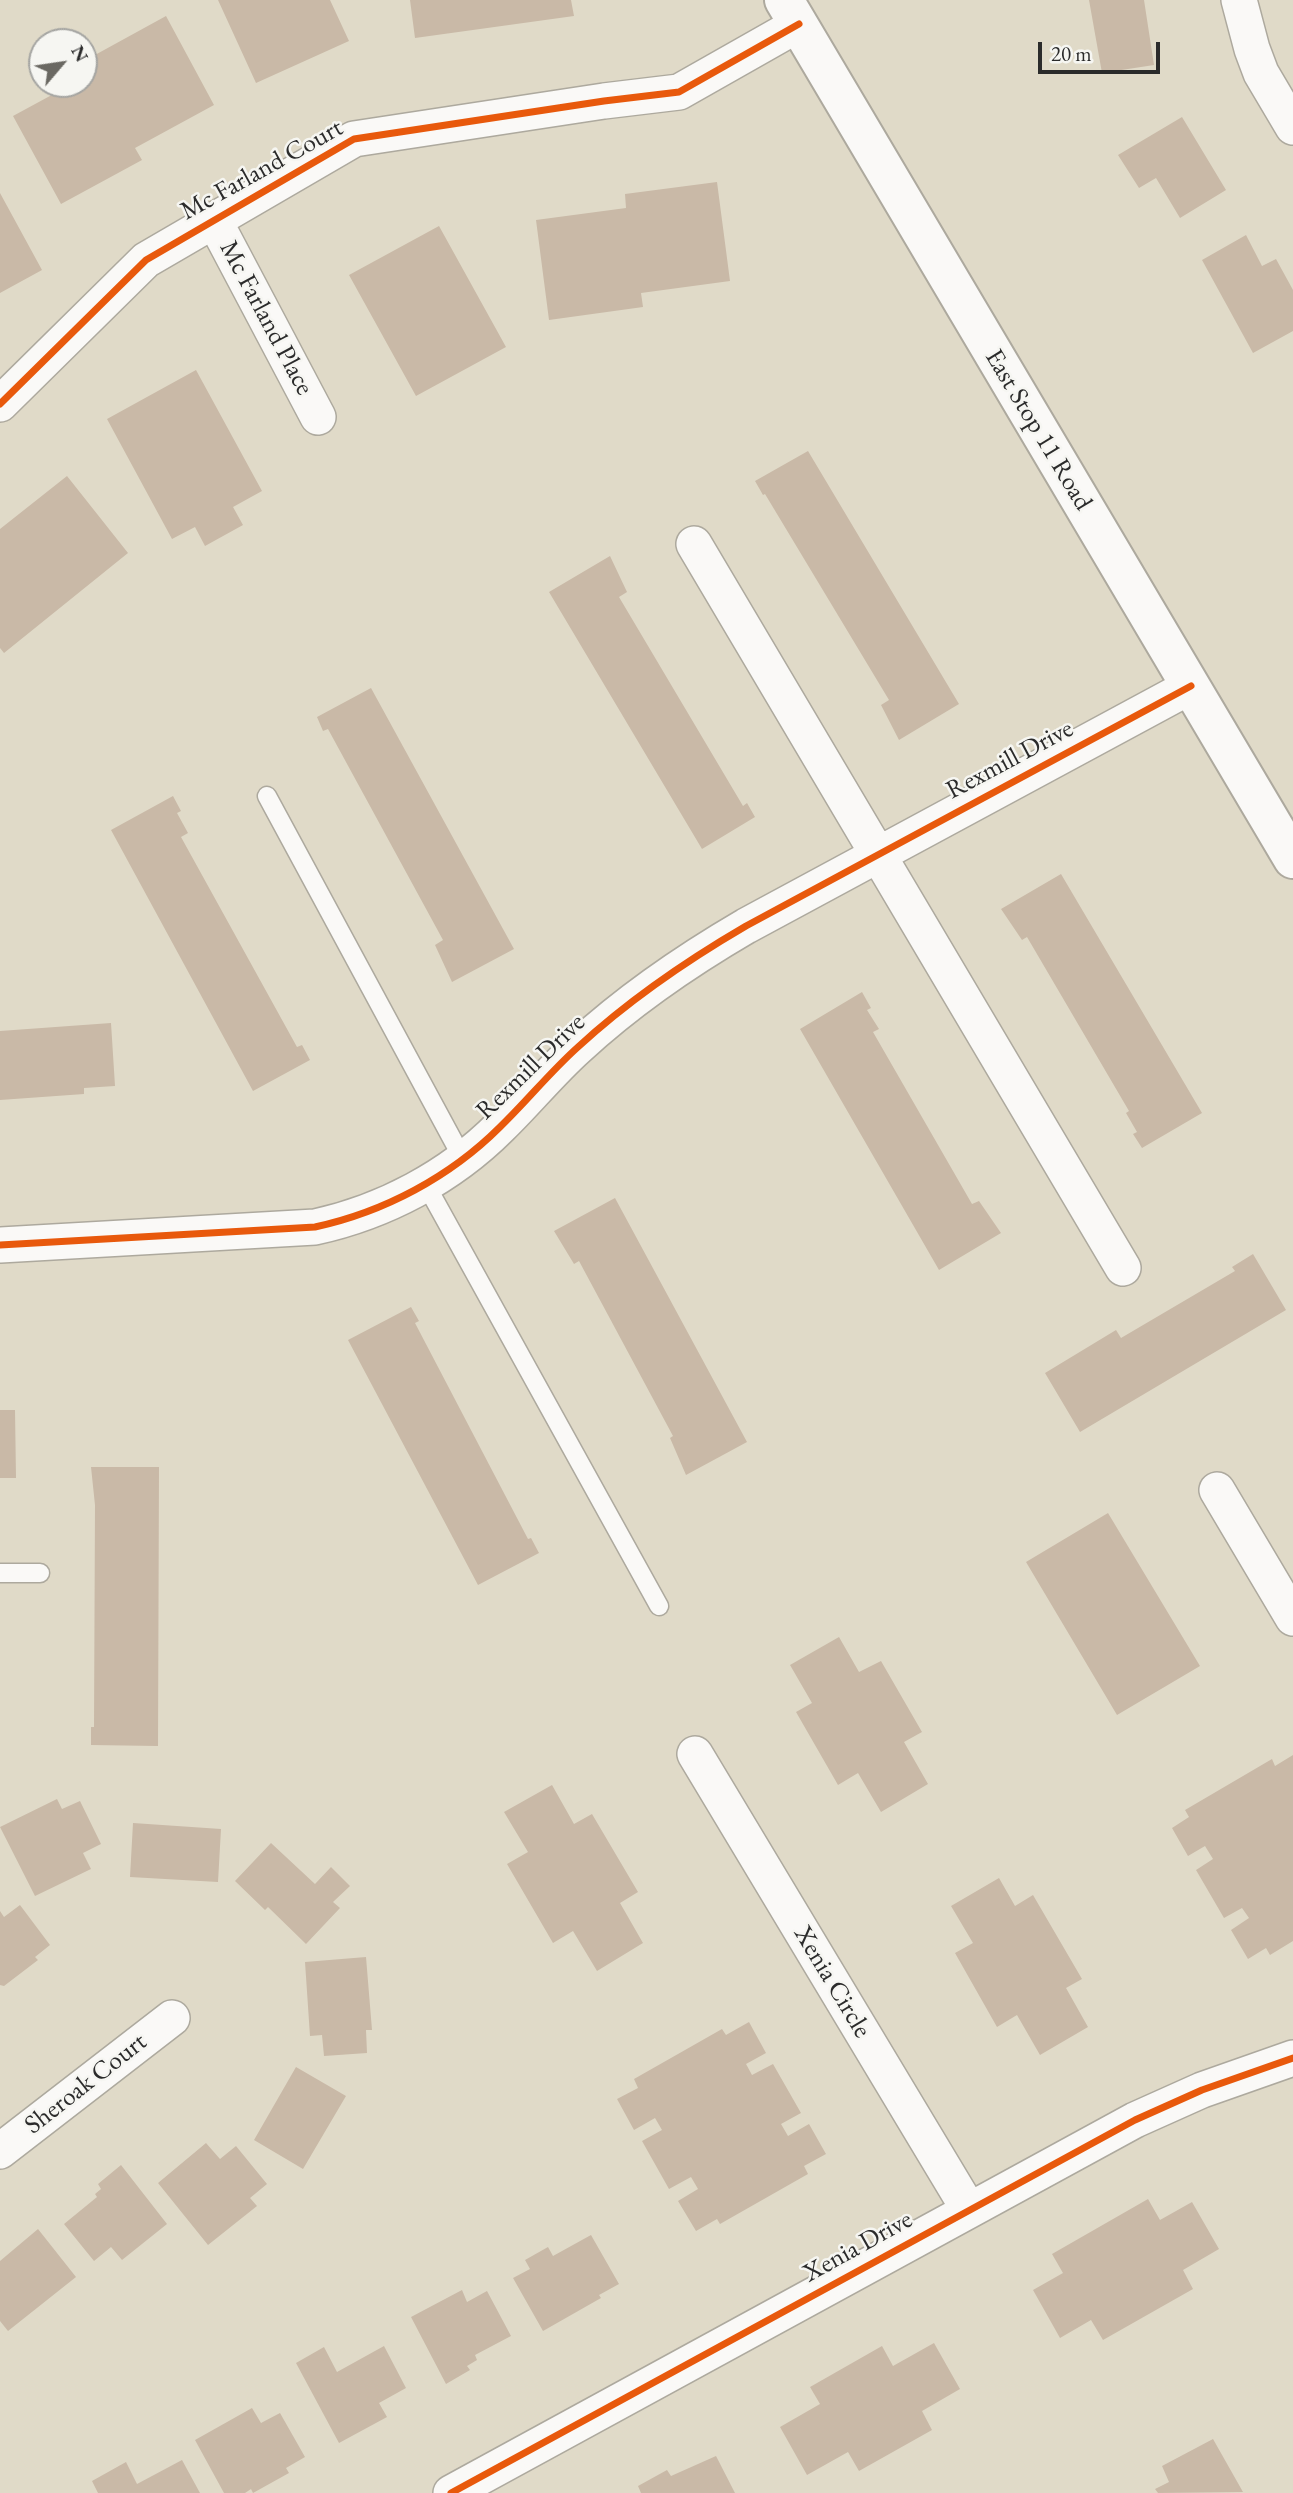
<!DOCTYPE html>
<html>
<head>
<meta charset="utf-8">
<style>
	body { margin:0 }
	#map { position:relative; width:1293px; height:2493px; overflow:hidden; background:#e0dac8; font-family:"EB Garamond",serif }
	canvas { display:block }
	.north { position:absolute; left:28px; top:28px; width:70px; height:70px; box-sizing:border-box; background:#f6f6f2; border:2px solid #a5a5a2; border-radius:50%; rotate:61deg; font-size:19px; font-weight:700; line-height:28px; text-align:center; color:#2b2b2b }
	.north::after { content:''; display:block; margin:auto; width:24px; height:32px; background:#6a6862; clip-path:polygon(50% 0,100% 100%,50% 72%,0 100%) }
	.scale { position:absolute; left:1038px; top:42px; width:122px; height:32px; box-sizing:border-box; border:4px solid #2b2b2b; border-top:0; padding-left:9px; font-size:21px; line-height:24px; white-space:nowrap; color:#2b2b2b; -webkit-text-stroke:5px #f6f6f2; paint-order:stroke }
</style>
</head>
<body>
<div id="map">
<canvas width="1293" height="2493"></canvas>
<div class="north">N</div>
<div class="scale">20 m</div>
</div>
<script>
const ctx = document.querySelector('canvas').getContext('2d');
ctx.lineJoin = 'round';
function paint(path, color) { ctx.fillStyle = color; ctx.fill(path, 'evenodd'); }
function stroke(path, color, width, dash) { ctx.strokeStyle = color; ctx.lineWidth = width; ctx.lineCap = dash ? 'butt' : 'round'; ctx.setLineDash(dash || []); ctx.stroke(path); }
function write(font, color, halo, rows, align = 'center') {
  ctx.font = font + ' "EB Garamond",serif'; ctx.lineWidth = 5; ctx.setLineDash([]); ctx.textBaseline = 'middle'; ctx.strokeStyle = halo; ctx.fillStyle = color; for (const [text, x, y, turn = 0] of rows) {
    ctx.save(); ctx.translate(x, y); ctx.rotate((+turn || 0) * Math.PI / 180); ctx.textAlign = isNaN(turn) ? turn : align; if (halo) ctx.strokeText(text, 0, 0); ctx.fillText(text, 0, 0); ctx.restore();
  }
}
paint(new Path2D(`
	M218 0H330L349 41 256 83Z
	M410 0H571L574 16 415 38Z
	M1089 0H1144L1154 65 1102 73Z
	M166 16 214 105 135 148 142 160 61 204 13 116 72 84H84V78L91 74 84 61Z
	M1182 117 1226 190 1180 218 1156 178 1139 188 1118 155Z
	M717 182 730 281 641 293 643 307 549 320 536 220 626 208 625 194Z
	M0 193 42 270 0 293Z
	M439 226 506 347 416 396 349 275Z
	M1246 235 1262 266 1276 259 1293 290V331L1253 353 1202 260Z
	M196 370 262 491 233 507 243 525 205 546 195 527 172 539 107 419Z
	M808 451 959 704 899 740 881 705 889 700 765 494 763 495 755 481Z
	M67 476 128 553 4 653 0 648V529Z
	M610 556 627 592 619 597 743 806 747 803 755 817 702 849 549 592Z
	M371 688 514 949 452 982 435 945 443 940 328 729 323 731 317 717Z
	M173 796 181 811 177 813 188 833 181 837 297 1047 302 1045 310 1060 253 1091 111 830Z
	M1061 874 1202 1113 1142 1148 1133 1134 1137 1132 1126 1113 1129 1111 1027 937 1022 940 1001 909Z
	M862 992 871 1008 867 1010 879 1029 873 1032 972 1204 979 1201 1001 1233 939 1270 800 1029Z
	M111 1023 115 1086 84 1088V1094L0 1100V1031Z
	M615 1198 747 1442 686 1475 670 1438 673 1436 579 1261 574 1264 554 1231Z
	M1253 1254 1286 1310 1080 1432 1045 1373 1116 1330 1121 1338 1235 1271 1232 1267Z
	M411 1307 419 1321 415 1323 528 1539 531 1538 539 1553 478 1585 348 1340Z
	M0 1410H15L16 1478H0Z
	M91 1467H159L158 1746 91 1745V1727H94L95 1505Z
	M1108 1513 1200 1666 1117 1715 1026 1562Z
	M839 1637 859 1672 881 1661 922 1732 904 1742 928 1784 881 1812 858 1773 838 1785 796 1712 812 1703 790 1665Z
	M1293 1755V1941L1270 1955 1266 1948 1248 1959 1231 1930 1249 1918 1242 1908 1224 1918 1196 1870 1213 1859 1205 1846 1188 1856 1172 1828 1189 1817 1185 1810 1272 1759 1275 1766Z
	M552 1785 574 1824 592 1814 638 1892 620 1903 643 1943 597 1971 573 1931 553 1943 507 1864 528 1852 504 1812Z
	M57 1799 62 1809 80 1801 101 1844 83 1853 91 1869 35 1896 0 1827Z
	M133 1823 221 1829 218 1882 130 1877Z
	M271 1843 315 1884 331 1867 350 1886 333 1902 340 1908 306 1944 268 1907 265 1910 235 1881Z
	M999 1878 1015 1906 1033 1895 1082 1979 1066 1988 1088 2027 1040 2055 1017 2015 997 2027 955 1953 973 1943 951 1906Z
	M20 1905 50 1945 35 1957 38 1960 4 1986 0 1985V1911L4 1917Z
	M366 1957 372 2030H366L367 2053 324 2056 322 2035 310 2036 305 1962Z
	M749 2022 766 2053 746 2064 752 2075 773 2064 801 2113 781 2124 788 2136 809 2124 826 2154 804 2166 808 2174 720 2224 717 2219 696 2231 678 2201 698 2189 691 2177 669 2189 642 2141 662 2130 655 2118 634 2130 617 2099 638 2088 634 2079 722 2029 726 2035Z
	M296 2067 346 2096 303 2169 254 2140Z
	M206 2143 220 2159 236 2146 267 2184 250 2198 257 2206 208 2245 158 2183Z
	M121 2165 167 2224 122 2260 111 2247 94 2261 64 2224 97 2197 95 2194 101 2189 98 2184Z
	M1148 2199 1160 2220 1192 2202 1219 2249 1183 2270 1193 2289 1103 2340 1091 2320 1060 2338 1033 2290 1063 2273 1052 2254Z
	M38 2229 76 2277 8 2331 0 2321V2261Z
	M591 2235 619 2284 599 2295 601 2298 543 2331 513 2278 530 2269 525 2260 548 2247 553 2256Z
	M462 2290 467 2302 487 2291 511 2336 475 2355 477 2360 467 2366 470 2370 446 2384 411 2317Z
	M934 2343 960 2389 922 2411 932 2430 859 2471 848 2452 807 2475 780 2427 820 2404 810 2387 882 2346 893 2366Z
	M384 2346 406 2388 379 2403 387 2417 339 2443 296 2363 324 2347 337 2372Z
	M252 2408 261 2423 280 2413 305 2457 286 2468 289 2473 253 2493 251 2489 245 2493H224L195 2440Z
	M1213 2439 1243 2492 1158 2493 1155 2489 1169 2482 1162 2466Z
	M716 2456 735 2493H641L638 2486 667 2470 671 2476Z
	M182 2460 200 2493H98L92 2481 126 2462 137 2484Z`), '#c9b9a7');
const service = new Path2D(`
	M267 796 463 1159
	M425 1183 659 1606
	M0 1573H40`);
const minor = new Path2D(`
	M1239 0 1252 49 1261 73 1293 127
	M214 220 318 417
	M0 404 146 260 354 139 604 101 679 92 799 24
	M694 544 1123 1268
	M0 1245 315 1227C384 1212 450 1177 500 1127 527 1101 550 1072 578 1047 629 1000 686 961 746 926L1191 686
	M1217 1490 1293 1618
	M695 1754 969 2210
	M0 2151 172 2018
	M451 2493 1135 2120 1202 2090 1293 2058`);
const secondary = new Path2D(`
	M784 0 1293 859`);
stroke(service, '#ada99e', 21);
stroke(minor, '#ada99e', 38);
stroke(secondary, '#ada99e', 42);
stroke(service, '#faf9f7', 18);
stroke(minor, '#faf9f7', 35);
stroke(secondary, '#faf9f7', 38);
stroke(new Path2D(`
	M0 404 146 260 354 139 604 101 679 92 799 24
	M0 1245 315 1227C384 1212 450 1177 500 1127 527 1101 550 1072 578 1047 629 1000 686 961 746 926L1191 686
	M451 2493 1135 2120 1202 2090 1293 2058`), '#e8590c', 7);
write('26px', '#2b2b2b', '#f6f6f2', [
	["Mc Farland Court",262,170,-29],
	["Mc Farland Place",266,318,62],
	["East Stop 11 Road",1038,430,59],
	["Rexmill Drive",1010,760,-28],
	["Rexmill Drive",531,1067,-44],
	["Xenia Circle",832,1982,59],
	["Sheroak Court",86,2084,-38],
	["Xenia Drive",858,2247,-29]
]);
</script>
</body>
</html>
